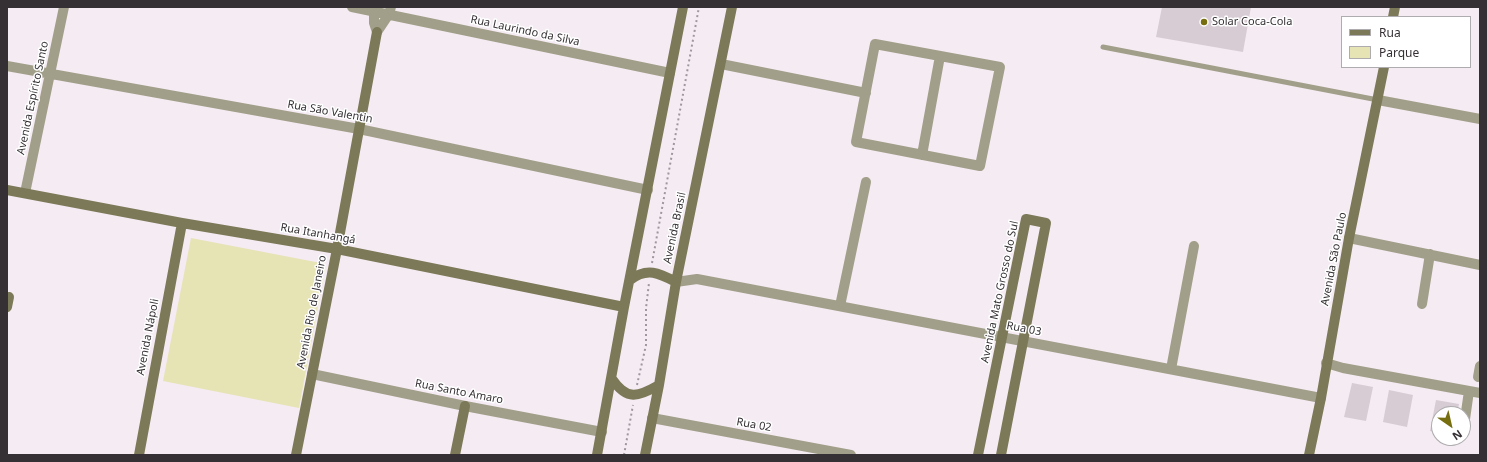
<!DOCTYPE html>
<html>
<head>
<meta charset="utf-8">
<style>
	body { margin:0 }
	#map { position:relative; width:1487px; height:462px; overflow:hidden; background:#f5ebf3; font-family:"Noto Sans",sans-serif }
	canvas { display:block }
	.frame { position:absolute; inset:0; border:8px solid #353034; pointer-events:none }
	.legend { position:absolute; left:1341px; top:16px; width:130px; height:52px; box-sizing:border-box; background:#fff; border:1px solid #aeacae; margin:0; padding:5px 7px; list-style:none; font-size:12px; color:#353034 }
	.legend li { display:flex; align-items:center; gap:8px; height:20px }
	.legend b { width:20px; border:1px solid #aeacae }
	.north { position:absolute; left:1431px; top:406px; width:40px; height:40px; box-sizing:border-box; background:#fff; border:1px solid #aeacae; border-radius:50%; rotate:146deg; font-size:11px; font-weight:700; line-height:16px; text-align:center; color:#353034 }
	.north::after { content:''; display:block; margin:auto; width:14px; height:18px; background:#776f0f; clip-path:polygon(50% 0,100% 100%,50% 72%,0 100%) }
</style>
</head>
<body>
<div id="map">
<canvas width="1487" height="462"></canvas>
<div class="frame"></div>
<ul class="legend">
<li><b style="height:5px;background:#7c7958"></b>Rua</li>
<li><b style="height:11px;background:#e6e3b5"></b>Parque</li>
</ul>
<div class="north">N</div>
</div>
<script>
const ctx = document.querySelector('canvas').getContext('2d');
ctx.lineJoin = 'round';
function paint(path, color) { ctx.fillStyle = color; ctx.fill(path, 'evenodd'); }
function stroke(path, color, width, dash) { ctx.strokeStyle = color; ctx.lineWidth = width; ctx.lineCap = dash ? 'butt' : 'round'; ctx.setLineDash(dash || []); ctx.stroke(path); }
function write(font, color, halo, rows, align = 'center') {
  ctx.font = font + ' "Noto Sans",sans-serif'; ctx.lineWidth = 3; ctx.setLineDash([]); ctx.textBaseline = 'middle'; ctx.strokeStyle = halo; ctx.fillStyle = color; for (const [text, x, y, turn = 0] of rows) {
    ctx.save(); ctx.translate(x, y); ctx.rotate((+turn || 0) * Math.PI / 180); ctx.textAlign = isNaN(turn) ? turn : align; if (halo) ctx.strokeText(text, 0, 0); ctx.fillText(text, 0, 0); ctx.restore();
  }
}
paint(new Path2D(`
	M191 238 326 264 299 408 163 381Z`), '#e6e3b5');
paint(new Path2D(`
	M1162 7H1251L1243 52 1156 37Z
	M1352 383 1373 387 1366 421 1344 417Z
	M1389 390 1413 395 1407 427 1383 422Z
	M1436 400 1459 404 1457 414H1439V433L1430 431Z`), '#d7ccd4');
stroke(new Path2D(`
	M652 263 699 7
	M637 385 646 345V308L649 283
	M624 455 633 405`), '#9e979d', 2, [2, 3]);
stroke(new Path2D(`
	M1103 47 1378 100`), '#a19f89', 5);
stroke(new Path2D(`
	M352 7 670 73
	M374 7V23L377 32
	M377 32 389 14 391 7
	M875 44 1000 67 980 166 856 142Z
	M721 64 866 93
	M7 66 359 129 648 190
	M1378 100 1480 119
	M922 155 940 56
	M25 193 64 7
	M1349 238 1480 265
	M676 282 697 279 1321 398
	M1422 304 1430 254
	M840 306 866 182
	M1326 363 1343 368 1480 393
	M1171 369 1194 246
	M312 374 465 406 602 432
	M1478 377 1480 366
	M652 418 851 455
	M1463 433 1469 391`), '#a19f89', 10);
stroke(new Path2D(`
	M1393 17 1395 7
	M7 190 182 223 337 249 624 307
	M630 280C647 267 659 273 676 282
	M7 307 9 297
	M612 379C627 401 638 397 659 385
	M139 455 182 223
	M296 455 337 249 377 32
	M455 455 465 406
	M597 455 624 307 683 7
	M645 455 659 385 676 282 732 7
	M978 455 1026 219 1046 223 1001 455
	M1309 455 1321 398 1349 238 1384 67`), '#7c7958', 10);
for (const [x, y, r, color] of [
	[1204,22,4,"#776f0f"]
]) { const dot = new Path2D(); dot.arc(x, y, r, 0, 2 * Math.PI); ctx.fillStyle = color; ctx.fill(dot); stroke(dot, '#fff', 1.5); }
write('11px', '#353034', '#fff', [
	["Solar Coca-Cola",1212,22]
], 'left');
write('11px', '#353034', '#fff', [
	["Rua Laurindo da Silva",525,31,12],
	["Avenida Espírito Santo",33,98,-78],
	["Rua São Valentin",330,112,10],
	["Avenida Brasil",675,228,-78],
	["Rua Itanhangá",318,234,10],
	["Avenida São Paulo",1334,259,-79],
	["Avenida Mato Grosso do Sul",1000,292,-78],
	["Avenida Rio de Janeiro",312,312,-79],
	["Rua 03",1024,329,11],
	["Avenida Nápoli",148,337,-79],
	["Rua Santo Amaro",459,392,11],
	["Rua 02",754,425,10]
]);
</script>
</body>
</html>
